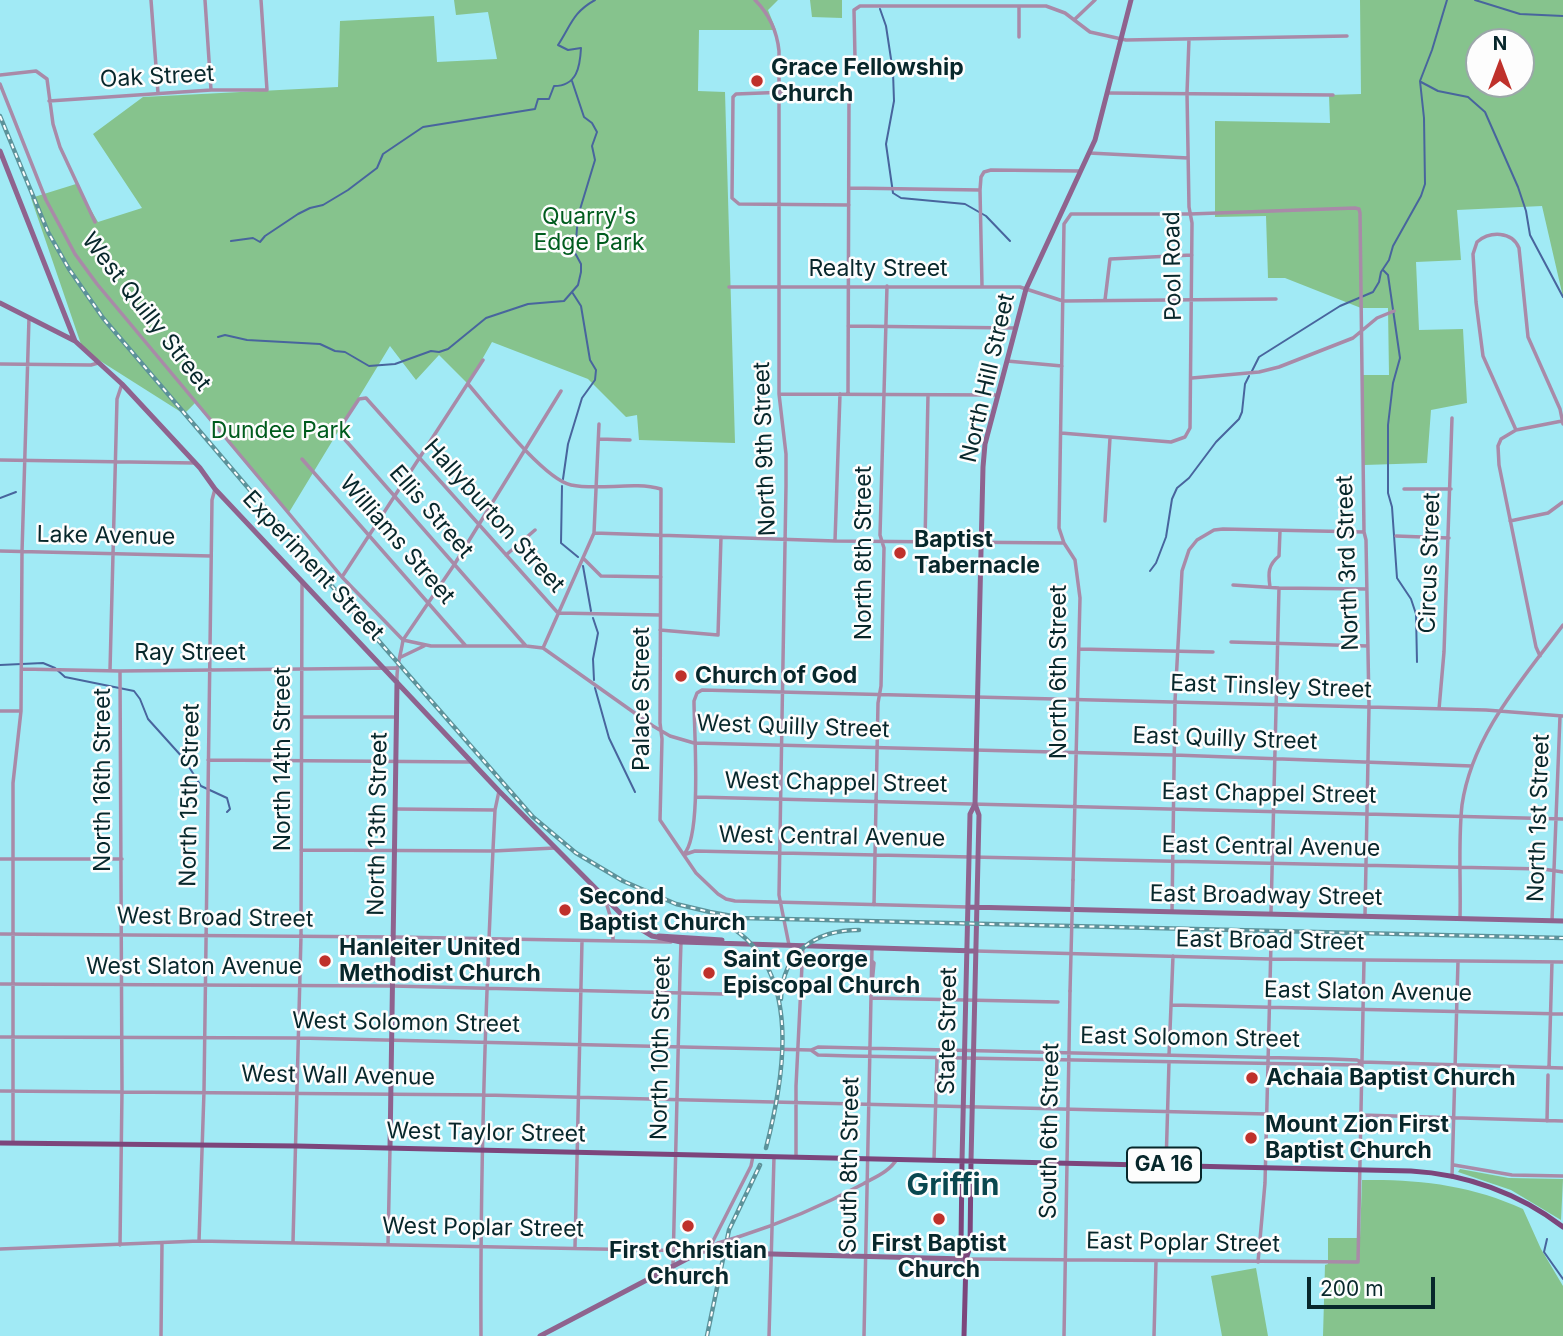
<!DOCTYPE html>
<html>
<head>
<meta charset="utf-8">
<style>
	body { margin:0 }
	#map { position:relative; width:1563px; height:1336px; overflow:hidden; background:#a1eaf5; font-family:Inter,sans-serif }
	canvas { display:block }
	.north { position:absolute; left:1465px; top:28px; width:70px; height:70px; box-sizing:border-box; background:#fdfdfd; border:2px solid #9ba7a9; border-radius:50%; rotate:0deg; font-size:19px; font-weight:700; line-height:28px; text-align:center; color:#07272b }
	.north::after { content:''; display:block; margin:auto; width:24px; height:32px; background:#bf312b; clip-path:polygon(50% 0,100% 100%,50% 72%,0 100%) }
	.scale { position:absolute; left:1307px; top:1277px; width:128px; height:32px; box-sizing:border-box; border:4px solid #07272b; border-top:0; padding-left:9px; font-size:21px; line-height:24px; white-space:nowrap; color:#07272b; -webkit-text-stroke:5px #fdfdfd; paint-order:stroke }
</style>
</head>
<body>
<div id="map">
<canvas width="1563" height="1336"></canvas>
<div class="north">N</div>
<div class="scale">200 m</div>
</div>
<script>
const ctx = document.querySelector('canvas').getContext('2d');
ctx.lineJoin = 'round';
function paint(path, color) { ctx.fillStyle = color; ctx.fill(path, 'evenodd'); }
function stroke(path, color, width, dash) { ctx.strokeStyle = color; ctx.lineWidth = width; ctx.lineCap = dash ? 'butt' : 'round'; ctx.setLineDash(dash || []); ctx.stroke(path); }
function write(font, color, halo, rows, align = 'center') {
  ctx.font = font + ' Inter,sans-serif'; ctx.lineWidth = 5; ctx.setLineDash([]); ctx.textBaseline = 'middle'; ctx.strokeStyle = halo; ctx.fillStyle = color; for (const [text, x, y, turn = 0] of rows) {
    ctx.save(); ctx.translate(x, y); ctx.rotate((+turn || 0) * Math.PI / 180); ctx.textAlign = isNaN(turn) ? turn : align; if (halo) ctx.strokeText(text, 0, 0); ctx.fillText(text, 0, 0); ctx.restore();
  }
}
paint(new Path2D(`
	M454 0H778L768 10 776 30H699L698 91 725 92 735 443 639 440 637 415 626 417 588 379 492 342 468 384 439 355 416 380 390 346 288 514 195 403 184 414 83 350 31 198 76 184 98 222 142 208 93 134 143 97 338 87 340 21 434 16 437 62 497 59 488 12 456 15Z
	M810 0H842V18L812 17Z
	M1360 0H1563V297L1542 206 1457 210 1461 260 1416 262 1419 330 1463 329 1467 403 1431 410 1427 463 1364 465 1362 375H1389L1388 308H1361L1285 278H1268L1266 216 1215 217V121L1330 123 1329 95 1361 94ZM1479 42H1521V84H1479Z
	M1460 1169 1509 1178 1563 1179 1561 1220 1511 1190 1458 1172Z
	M1362 1180C1418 1179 1471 1185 1523 1209L1541 1249 1563 1286V1336H1323L1325 1265 1328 1264V1238H1360Z
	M1256 1268 1268 1336H1222L1211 1276Z`), '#86c38d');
stroke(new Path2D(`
	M1475 0 1520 14 1563 16
	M880 9 886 26 893 72 894 101 886 144 893 193 901 198 965 204 986 216 1010 241
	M1421 82 1438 91 1468 97 1485 112 1518 187 1526 211 1530 235 1563 297
	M231 241 253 238 260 242 265 236 298 214 310 208 323 205 348 190 377 168 383 154 423 127 535 109 538 99H549L554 86C577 86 580 67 581 48L568 50 558 45C571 25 573 12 595 0
	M1383 270 1388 275 1400 358 1393 383 1388 425V493L1392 507 1397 578 1411 599 1416 614 1417 662
	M218 337 225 335 247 340 320 344 335 351 345 352 369 366 395 364 431 351 439 352 448 349 486 318 528 304 564 301 578 285 581 272V264L575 253 578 216 595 160 592 146 597 132 592 123 584 117 572 81
	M1252 371 1259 357 1340 306 1373 292 1379 282 1381 272 1389 260 1393 246 1421 196 1425 184 1424 118 1420 81 1432 50 1447 0
	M563 479 568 444 582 398 595 380 596 370 590 360 581 306 572 292
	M562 486 561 543 578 557
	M0 498 16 492
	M583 566 591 611
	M1150 571 1156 563 1166 537 1172 499 1177 488 1189 478 1216 442 1239 419 1242 412 1245 384 1249 376
	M593 618 598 633 593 659 594 680
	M0 665 43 663 55 668 65 677 134 691 140 699 148 719 184 759 201 786 227 798 230 809 227 812
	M595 688 609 738 635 792
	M1547 1239 1544 1252 1563 1279`), '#48659d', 2);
stroke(new Path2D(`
	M151 0 158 93
	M205 0 211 90
	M755 0C770 15 777 31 779 51V394L786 454V486L779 895 789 945
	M1019 6V37
	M1074 20 1095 0
	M855 58 854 10 860 6H1046L1065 13 1090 32 1126 40 1347 36
	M0 75 36 71 47 79 53 124 60 147 95 222
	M0 84 46 200 75 254 97 284 342 577 403 640 431 646H526L543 648 653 726 670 736 694 743 1174 755 1472 766
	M1108 93 1333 95
	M49 101 211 90H267L261 0
	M1089 153 1188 158
	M849 188 980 190
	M982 286 980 190 981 177 984 172 991 170 1080 171
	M729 287H1020L1063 301 1276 299
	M1105 300 1110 259 1192 255
	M848 326 1015 328
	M1007 361 1062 366
	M0 364 91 365 98 363
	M1192 378 1259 372 1279 367 1353 338 1377 318 1394 311
	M468 384C488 407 543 479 571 485 600 491 633 481 661 489L660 723 662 739 660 820 696 873 718 894 726 899 735 901 968 907
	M779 394 997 395
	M848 394 849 98 847 93 839 90 736 94 733 97 732 198 739 204 849 205
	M1516 430 1483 356 1476 302 1473 254 1477 242C1490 231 1512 231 1519 248L1528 337 1560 409 1563 424
	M1061 433 1171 442 1185 437 1190 428 1192 223 1189 207 1187 93 1189 39
	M599 439 630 440
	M302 459 465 645
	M0 460 195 463
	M1404 489H1451
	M1105 521 1110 438
	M1510 521 1548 513 1563 502
	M594 533 835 541 1064 543
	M1396 536 1449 538
	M835 541 840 394
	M925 542 928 395
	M0 551 211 556
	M506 555 535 530
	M583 558 601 576 661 577
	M342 577 483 360
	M1233 585 1279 588 1367 589
	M1270 587C1268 573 1268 565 1279 556L1280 531
	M660 630 718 635 721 537
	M1231 642 1368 646
	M526 646 340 434V428L359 399 366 398 558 613 660 615
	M543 648 594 533 599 424
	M1079 649 1213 652
	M1540 656 1536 647 1499 465 1498 446 1501 439 1516 430 1562 421
	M401 657 424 646
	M22 669 120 671 396 668
	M110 670 117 399 122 384
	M397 681C396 667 401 654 403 640L454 565 561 391
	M1439 709 1444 652 1452 418
	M0 711H21
	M302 717H397
	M208 760 472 762
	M696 797 1563 819
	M396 809 495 810
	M301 850 493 851 555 848
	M684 854C702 836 694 731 694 701L697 693 702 690 1486 710 1563 716
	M686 854 695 851 781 853 1543 869 1563 872
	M0 859H122
	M1073 880 1080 598 1075 560 1064 543 1059 528 1064 224 1071 214H1190L1355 208 1359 209 1360 213 1364 532 1366 540 1369 707 1365 915
	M605 899 613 925V941
	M874 905 878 703 881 686 884 548 880 535 887 286
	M1172 912 1175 701 1182 571 1189 550 1197 540 1214 530 1223 529 1364 532
	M1271 913 1279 588
	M1460 918C1461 881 1458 842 1462 805 1472 735 1522 680 1563 625
	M1552 921 1560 716
	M0 934 395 937 671 942
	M976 951 1270 959 1563 962
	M0 984 393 986 723 994
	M871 994 874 963 872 961
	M871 998 1058 1002
	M1172 1005 1563 1014
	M0 1037 299 1038 811 1050 818 1047 1332 1059 1357 1060 1362 1062 1563 1068
	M811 1050 818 1055 851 1056 1357 1065 1362 1062
	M1169 1055 1173 956
	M1549 1067 1552 962
	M0 1091 485 1095 1267 1114
	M1361 1115 1563 1121
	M1547 1121 1548 1075
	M13 1143V783L21 711 22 552 29 318
	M796 1157V1086L803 945
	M934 1160 937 1057
	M1166 1165 1169 1062
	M1454 1165 1512 1175 1563 1176
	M1452 1177 1458 961
	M738 1237C782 1223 822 1206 863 1184 875 1177 889 1172 897 1159
	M199 1241 204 1091 212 500 215 489
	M293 1242 301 936 302 583
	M388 1244 390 1148
	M120 1245 122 1091 120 671
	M711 1245 751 1166 753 1156
	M575 1247 582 941
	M0 1249 199 1241 698 1251
	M705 1250 718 1243
	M966 1259 1358 1262 1364 960
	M1258 1262 1265 1183 1271 943
	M673 1265 680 973 681 942H679
	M161 1336 162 1244
	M481 1336C480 1161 486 985 495 810L499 791
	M769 1336 774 1157
	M864 1336 872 948
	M1064 1336 1070 991
	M1154 1336 1156 1261`), '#a98aa8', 3.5);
stroke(new Path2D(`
	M0 151 75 341 122 384 200 468 215 489 499 791 629 922 652 936 681 942 976 951
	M0 303 75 341
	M968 907 1563 921
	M659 936 722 940
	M390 1148 397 682
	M962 1161 970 814 975 804
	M971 1161 979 815 975 804 983 467 985 444 1026 289 1095 140 1131 0
	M733 1253 966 1259
	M540 1336 702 1251 715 1252`), '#8f638e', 5);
stroke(new Path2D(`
	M0 1143 297 1146 1411 1171C1465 1174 1519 1193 1563 1227
	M962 1161 961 1246 966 1259
	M964 1336 966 1259 970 1247 971 1161`), '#7c467b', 5);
const rail = new Path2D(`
	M0 116 48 232 69 269 103 318 384 647 533 817 576 853 623 881 676 904 710 912 743 918 1563 938
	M713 918C805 956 786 1071 766 1148
	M781 999C782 952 816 930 859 930
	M707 1336 729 1230 760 1165`);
stroke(rail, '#5c929a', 4.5);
stroke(rail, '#fdfdfd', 2, [5]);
stroke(new Path2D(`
	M1070 991 1073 880
	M718 1243 738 1237`), '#a98aa8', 3.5);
stroke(new Path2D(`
	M715 1252 733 1253`), '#8f638e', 5);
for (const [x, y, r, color] of [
	[757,81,7,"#bf312b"],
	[900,553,7,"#bf312b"],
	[681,676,7,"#bf312b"],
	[565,910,7,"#bf312b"],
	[325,961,7,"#bf312b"],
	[709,973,7,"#bf312b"],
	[1252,1078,7,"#bf312b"],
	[1251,1138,7,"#bf312b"],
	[939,1219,7,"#bf312b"],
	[688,1226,7,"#bf312b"]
]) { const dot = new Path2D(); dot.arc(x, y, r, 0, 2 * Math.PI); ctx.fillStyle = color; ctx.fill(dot); stroke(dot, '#fdfdfd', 2.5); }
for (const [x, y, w] of [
	[1164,1165,74]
]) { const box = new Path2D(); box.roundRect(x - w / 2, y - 17.5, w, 35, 5); ctx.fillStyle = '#fdfdfd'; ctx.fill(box); stroke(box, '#07272b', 2); }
write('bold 21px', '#07272b', null, [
	["GA 16",1164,1165]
]);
write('bold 23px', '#07272b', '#fdfdfd', [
	["Grace Fellowship",771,68],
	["Church",771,94],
	["Baptist",914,540],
	["Tabernacle",914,566],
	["Church of God",695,676],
	["Second",579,897],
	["Baptist Church",579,923],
	["Hanleiter United",339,948],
	["Methodist Church",339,974],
	["Saint George",723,960],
	["Episcopal Church",723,986],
	["Achaia Baptist Church",1266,1078],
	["Mount Zion First",1265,1125],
	["Baptist Church",1265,1151],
	["First Baptist",939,1244,"center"],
	["Church",939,1270,"center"],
	["First Christian",688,1251,"center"],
	["Church",688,1277,"center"]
], 'left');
write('23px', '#07272b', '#fdfdfd', [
	["Oak Street",157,77,-3],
	["Pool Road",1173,266,-91],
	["Realty Street",878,269],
	["West Quilly Street",146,312,52],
	["North Hill Street",988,378,-77],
	["North 9th Street",765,449,-92],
	["Ellis Street",431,512,49],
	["Hallyburton Street",494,516,48],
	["Lake Avenue",106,536,1],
	["Williams Street",397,540,49],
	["North 8th Street",864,553,-90],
	["North 3rd Street",1348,563,-92],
	["Circus Street",1430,563,-88],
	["Experiment Street",313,566,47],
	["Ray Street",190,653],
	["North 6th Street",1059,672,-90],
	["East Tinsley Street",1271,687,2],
	["Palace Street",642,699,-90],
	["West Quilly Street",793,727,2],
	["East Quilly Street",1225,739,2],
	["North 14th Street",283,759,-90],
	["North 16th Street",103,780,-90],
	["West Chappel Street",836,783,1],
	["East Chappel Street",1269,794,1],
	["North 15th Street",190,795,-89],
	["North 1st Street",1539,818,-88],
	["North 13th Street",378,824,-89],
	["West Central Avenue",832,837,1],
	["East Central Avenue",1271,847,1],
	["East Broadway Street",1266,896,1],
	["West Broad Street",215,918,1],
	["East Broad Street",1270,941,1],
	["West Slaton Avenue",194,967],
	["East Slaton Avenue",1368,992,1],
	["West Solomon Street",406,1023,1],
	["State Street",948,1031,-89],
	["East Solomon Street",1190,1038,1],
	["North 10th Street",661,1048,-89],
	["West Wall Avenue",338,1076,1],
	["South 6th Street",1050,1131,-89],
	["West Taylor Street",486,1133,1],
	["South 8th Street",850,1165,-89],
	["West Poplar Street",483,1228,1],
	["East Poplar Street",1183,1243,1]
]);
write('23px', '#005c1e', '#fdfdfd', [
	["Quarry's",589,217],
	["Edge Park",589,243],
	["Dundee Park",281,431]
]);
write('bold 30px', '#09474f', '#fdfdfd', [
	["Griffin",953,1186]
]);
</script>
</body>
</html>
